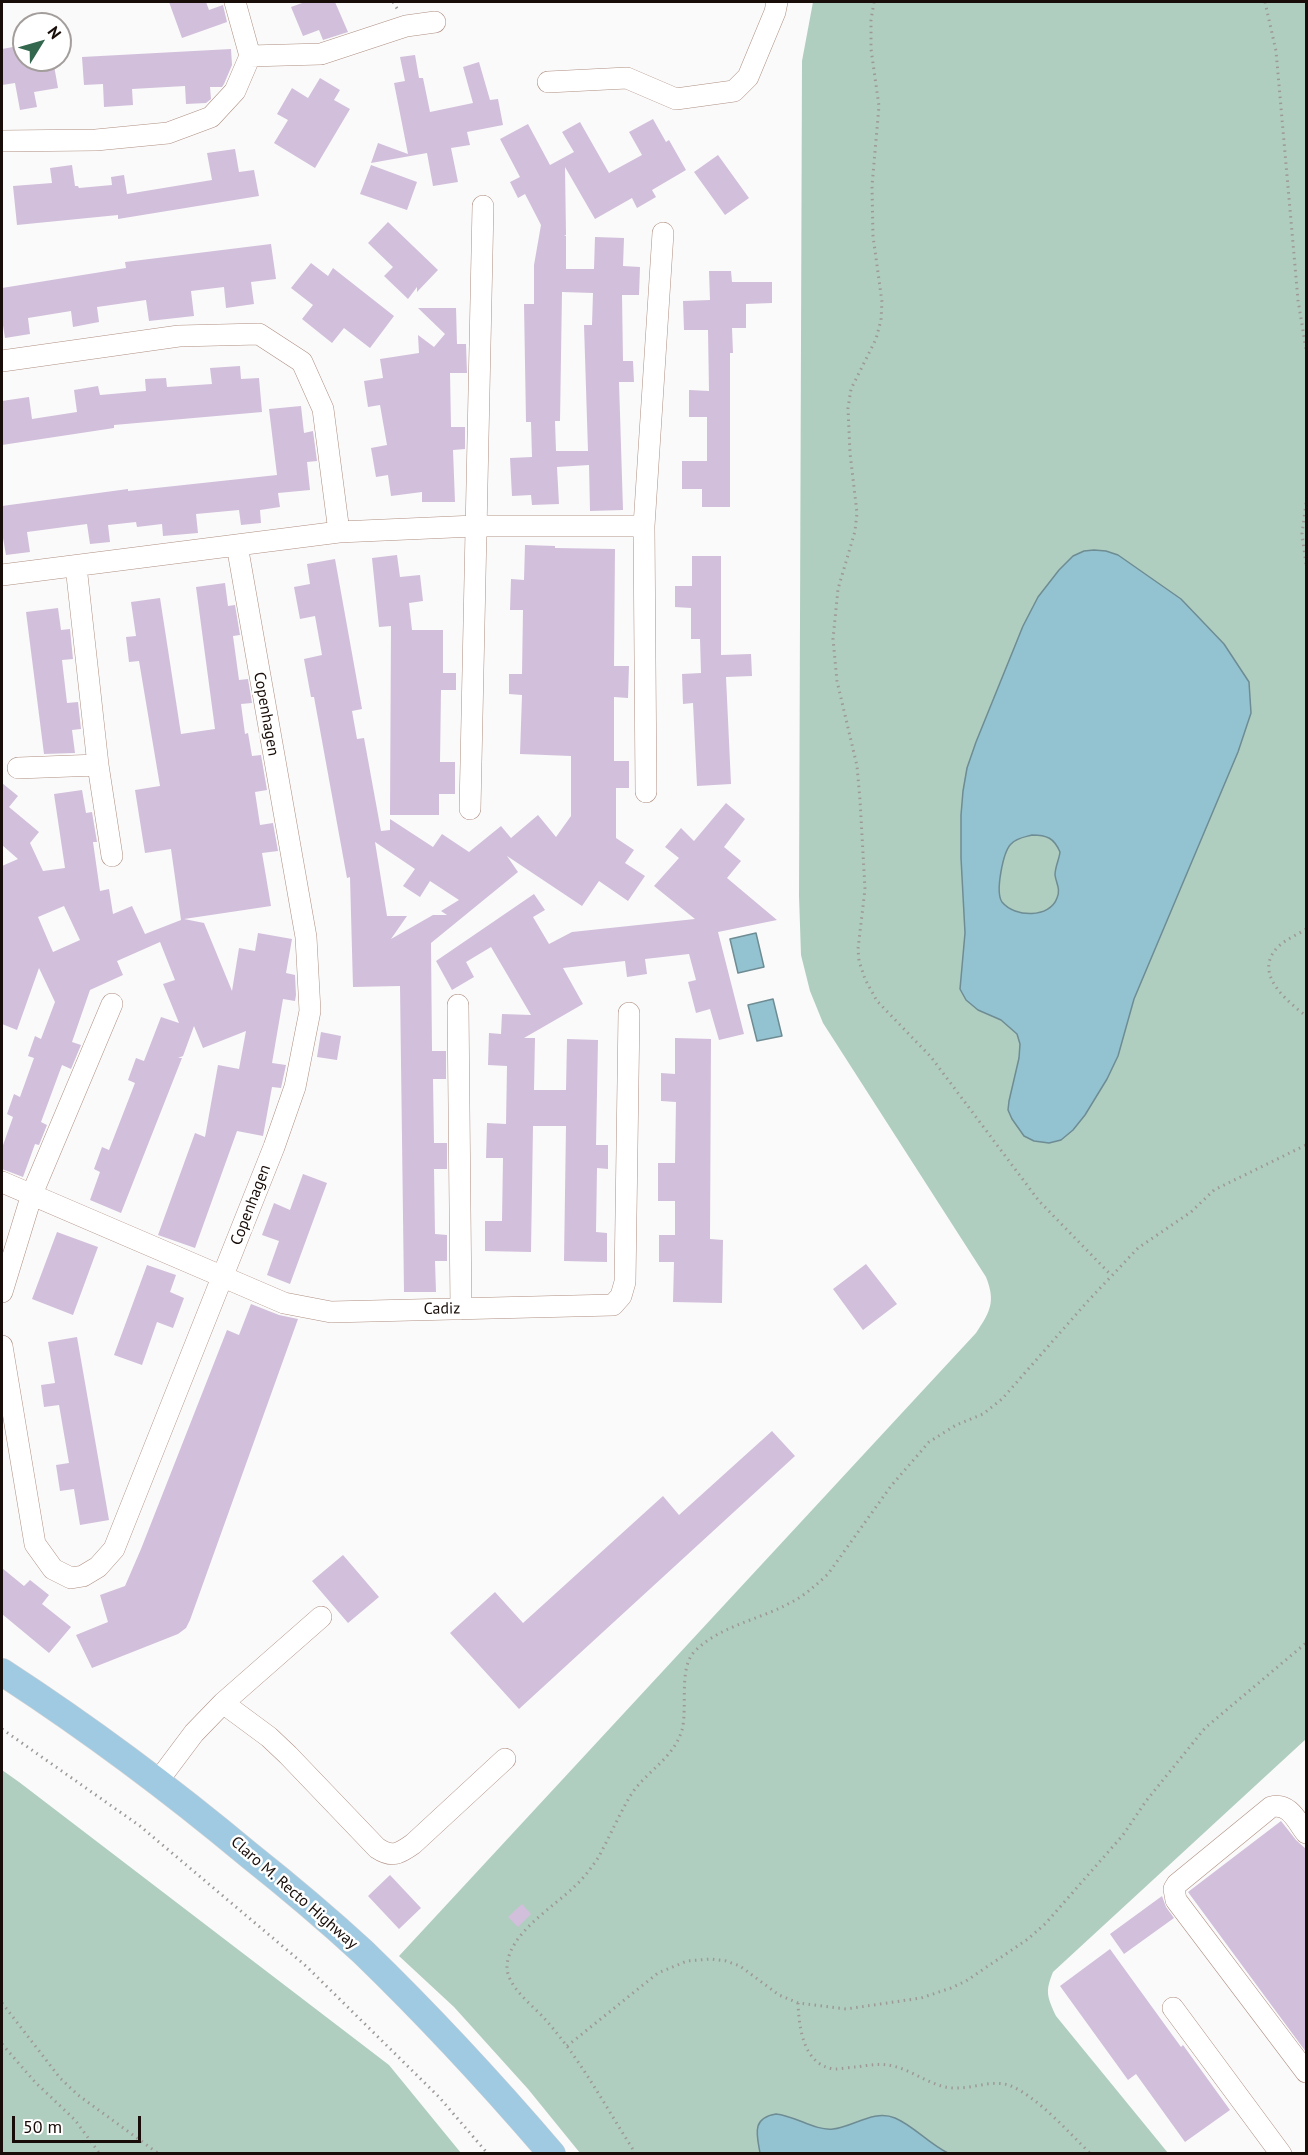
<!DOCTYPE html>
<html>
<head>
<meta charset="utf-8">
<style>
	body { margin:0 }
	#map { position:relative; width:1308px; height:2155px; overflow:hidden; background:#fafafa; font-family:"PT Sans",sans-serif }
	canvas { display:block }
	.frame { position:absolute; inset:0; border:3px solid #180d08; pointer-events:none }
	.north { position:absolute; left:12px; top:12px; width:60px; height:60px; box-sizing:border-box; background:#fff; border:2px solid #a39e9c; border-radius:50%; rotate:53deg; font-size:16px; font-weight:700; line-height:24px; text-align:center; color:#180d08 }
	.north::after { content:''; display:block; margin:auto; width:21px; height:27px; background:#33684e; clip-path:polygon(50% 0,100% 100%,50% 72%,0 100%) }
	.scale { position:absolute; left:12px; top:2116px; width:129px; height:27px; box-sizing:border-box; border:3px solid #180d08; border-top:0; padding-left:8px; font-size:18px; line-height:21px; white-space:nowrap; color:#180d08; -webkit-text-stroke:4px #fff; paint-order:stroke }
</style>
</head>
<body>
<div id="map">
<canvas width="1308" height="2155"></canvas>
<div class="frame"></div>
<div class="north">N</div>
<div class="scale">50 m</div>
</div>
<script>
const ctx = document.querySelector('canvas').getContext('2d');
ctx.lineJoin = 'round';
function paint(path, color) { ctx.fillStyle = color; ctx.fill(path, 'evenodd'); }
function stroke(path, color, width, dash) { ctx.strokeStyle = color; ctx.lineWidth = width; ctx.lineCap = dash ? 'butt' : 'round'; ctx.setLineDash(dash || []); ctx.stroke(path); }
function write(font, color, halo, rows, align = 'center') {
  ctx.font = font + ' "PT Sans",sans-serif'; ctx.lineWidth = 5; ctx.setLineDash([]); ctx.textBaseline = 'middle'; ctx.strokeStyle = halo; ctx.fillStyle = color; for (const [text, x, y, turn = 0] of rows) {
    ctx.save(); ctx.translate(x, y); ctx.rotate((+turn || 0) * Math.PI / 180); ctx.textAlign = isNaN(turn) ? turn : align; if (halo) ctx.strokeText(text, 0, 0); ctx.fillText(text, 0, 0); ctx.restore();
  }
}
paint(new Path2D(`
	M813 2H1306V1739L1053 1972C1045 1992 1047 1996 1056 2016L1168 2153H580L528 2089 454 2007 399 1956 976 1333C990 1312 996 1302 986 1277L823 1023 810 991 801 955 799 896 802 61Z
	M2 1770 19 1782 389 2065 461 2153H2Z`), '#b0cebf');
const water = new Path2D(`
	M1094 550 1106 551 1118 555 1181 599 1224 644 1249 682 1251 713 1238 752 1134 999 1118 1056 1107 1079 1085 1115 1073 1130 1061 1140 1049 1143 1034 1141 1024 1136 1012 1119 1008 1110 1009 1101 1019 1058 1020 1044 1017 1034 1001 1020 978 1010 966 1000 960 989 965 933 961 858V815L963 791 967 768 976 742 1023 626 1038 597 1059 570 1073 556 1084 551ZM1032 835C1047 835 1054 838 1060 852 1059 860 1055 867 1055 875 1056 883 1061 889 1057 898 1050 918 1015 918 1002 902 995 892 1003 852 1011 844 1016 838 1025 837 1032 835Z
	M756 933 764 967 738 973 730 939Z
	M773 999 782 1036 757 1041 748 1005Z
	M776 2114C796 2116 815 2131 833 2129 853 2127 874 2109 895 2118 914 2126 929 2144 948 2153H760C757 2135 751 2118 776 2114Z`);
paint(water, '#93c3d0');
stroke(water, '#6e8c94', 1.5);
paint(new Path2D(`
	M169 2H206L209 10 223 5 227 22 182 38Z
	M305 2H335L348 32 323 40 319 30 303 36 291 7Z
	M24 45V60H53L58 88 34 92 37 107 20 110 15 83 2 85V49Z
	M231 49 232 65 224 84 222 87H210L211 99 206 103 186 104 185 86 132 89 133 105 104 107 103 84 84 85 82 57Z
	M415 55 419 78H423L430 112 473 103 463 67 479 62 490 100 498 99 503 125 467 132 470 145 451 148 458 182 433 186 427 153 371 163 378 143 408 154 394 83 405 81 400 57Z
	M320 78 340 90 334 100 350 109 315 168 274 143 288 120 277 114 292 88 308 98Z
	M653 119 666 142 669 140 686 170 652 190 656 197 637 208 632 198 595 219 565 167 566 235 564 236H566V269H594L595 237 624 238 623 266 640 267 639 295H622L623 361H633L634 382H619L623 510 590 511 589 465 557 467 559 504 532 505 531 495 512 496 510 458 532 457 531 422H526L524 304H534V265L541 225 525 194 518 198 510 182 520 177 500 139 528 124 550 165 574 152 562 132 580 122 609 173 642 155 629 132ZM562 292 593 293 592 325H584L588 451H556L555 421H560Z
	M235 149 239 172 254 170 259 196 118 219V215L17 225 13 186 52 183 50 168 72 165 75 186H78L79 188 112 185 111 177 124 175 127 194 212 180 207 153Z
	M718 155 749 198 725 215 694 172Z
	M371 165 417 182 407 210 360 194Z
	M388 222 438 270 417 292V287L408 299 384 276 393 267 368 243Z
	M271 244 276 279 251 282 254 304 226 308 224 287 191 291 194 316 149 321 146 300 97 307 99 322 73 327 71 311 28 318 30 334 5 338 2 319V288L126 268 125 262Z
	M311 263 328 276 333 268 394 316 370 348 344 328 332 343 302 319 313 305 291 288Z
	M709 271H731L732 282H772V303L746 304V328H732L733 353H730V507H702V489H682V461H707V417H689V390L709 391 708 330H684L683 301 710 300Z
	M418 308H456L457 344H466L467 373H450L451 427H465V449L453 450 455 502H422V492L391 496 388 475 376 477 371 448 387 445 380 405 368 407 364 381 383 378 380 359 419 353 418 335 434 347 445 334Z
	M240 366 241 379 259 378 262 412 114 425V428L2 445V401L29 397 32 419 77 412 74 390 98 386 100 395 146 391 145 379 166 378 167 387 212 384 210 368Z
	M301 406 304 433 313 431 317 461 307 462 310 490 278 493 280 507 260 510 261 523 241 525 239 510 196 514 198 533 163 536 162 524 137 527 136 522 108 525 110 542 90 544 87 524 27 532 30 552 6 555 3 538H2V506L128 489V491L277 475 269 409Z
	M525 545 555 546V548L615 549 614 666H629L628 698 614 697V761H629V788H616V838L634 850 625 863 645 876 628 901 599 881 582 906 507 856 518 872 431 943 432 1051H446V1079H433L434 1143H447V1169H434L435 1234 447 1235V1261H435L436 1292H404L400 986 353 987 350 877 347 878 314 697H311L304 659 322 655 315 616 300 619 294 587 310 584 307 564 335 559 362 709 352 711 357 739 364 738 381 831 390 830V819L433 847 442 834 469 852 501 826 511 838 538 815 556 837 571 816V756L520 754 522 695 509 694V674H522L523 610H510L511 579 524 580ZM375 842 415 869 403 886 420 897 430 881 459 900 441 911 447 915H433L391 939 407 916H387Z
	M397 555 400 577 420 575 423 601 409 603 412 630H443V673H456V690H441L440 762H455V794H439V815H390L391 626 379 627 372 558Z
	M692 556H721V655L751 654 752 676 726 677 731 784 697 786 693 703 683 704 682 674 701 673 700 639H691V608L675 607V586H692Z
	M225 583 228 606 235 605 240 635 233 636 239 680 248 679 252 703 241 704 245 734 248 733 252 756 261 755 267 790 255 792 260 825 273 823 278 851 262 853 271 906 184 919 204 923 232 991 239 948 255 951 258 933 292 939 286 973 295 975 296 995 295 1001 283 999 272 1063 286 1065 281 1088 272 1087 263 1136 237 1131 195 1248 158 1235 195 1133 205 1137 218 1065 239 1069 246 1031 203 1048 194 1026 183 1056 178 1058H182L121 1213 90 1200 100 1172 94 1169 102 1147 109 1150 135 1083 128 1080 136 1058 144 1061 161 1017 179 1023 163 984 175 980 160 942 117 961 123 975 90 990 72 1042 81 1045 71 1069 62 1065 41 1122 47 1125 39 1145 35 1144 23 1177 2 1169V1148L13 1117 7 1114 14 1094 20 1097 34 1058 28 1056 35 1036 41 1039 55 1002 39 968 17 1030 2 1024V866L18 859 2 845V783L18 796 9 807 39 832 30 843 43 871 65 868 54 794 82 790 86 813 92 812 97 842H93L100 891 109 889 113 914 132 906 145 934 181 920 171 849 145 853 135 790 160 786 139 661 129 662 126 637 136 636 131 602 160 598 181 734 215 729 196 587ZM64 906 80 940 53 952 38 917Z
	M58 608 61 630 70 629 73 659 62 660 67 703 78 702 81 729 72 730 75 753 44 754 26 612Z
	M726 803 745 819 724 847 741 861 727 878 777 920 718 932 744 1034 719 1040 710 1009 696 1013 688 982 696 980 689 954 645 959 647 974 627 977 625 961 563 968 583 1004 524 1038H535L534 1090H566L567 1039 598 1040 596 1145H608V1169L597 1168 596 1232 607 1233V1262L564 1261 566 1126H533L531 1252 485 1251V1221H502L503 1158H486L487 1123 506 1124 507 1066 488 1065 489 1033 501 1034 502 1014 531 1015 491 947 466 962 474 977 452 990 436 961 534 894 545 910 533 917 549 944 572 932 695 919 654 886 679 858 665 847 681 828 694 841Z
	M321 1032 341 1036 337 1060 317 1057Z
	M675 1038 711 1039 710 1239 723 1240 722 1303 673 1302 674 1262H659V1235H675V1201H658V1163H675L676 1102 661 1101V1073L675 1074Z
	M303 1174 327 1183 290 1284 267 1275 279 1241 262 1235 274 1203 290 1210Z
	M57 1232 98 1247 73 1315 32 1299Z
	M866 1264 897 1304 863 1330 833 1289Z
	M147 1265 176 1275 170 1292 184 1298 173 1328 157 1322 142 1365 114 1355Z
	M251 1304 279 1315 298 1319 190 1620 186 1628 178 1634 92 1668 76 1635 108 1622 100 1595 125 1586 141 1549 227 1330 239 1335Z
	M77 1337 109 1520 80 1525 74 1489 60 1491 56 1465 69 1463 59 1405 44 1407 41 1385 55 1383 48 1342Z
	M772 1431 795 1456 519 1709 450 1633 495 1592 523 1623 663 1496 679 1515Z
	M343 1555 379 1597 348 1623 312 1581Z
	M2 1568 24 1586 30 1580 49 1595 42 1604 71 1627 49 1653 2 1614Z
	M1281 1821 1296 1840 1306 1849V2052L1188 1892Z
	M390 1875 421 1908 399 1929 368 1896Z
	M1162 1896 1166 1907 1174 1918 1124 1954 1110 1934Z
	M522 1904 531 1914 518 1927 508 1917Z
	M1110 1949 1181 2047 1183 2045 1230 2110 1185 2142 1136 2074 1128 2080 1060 1986Z`), '#d2bfdb');
const minor = new Path2D(`
	M250 56 321 54 406 26 435 22
	M548 82 627 78 676 99 734 91 748 77 775 12 777 2
	M2 141 96 140 168 133 211 117 235 91 250 56 235 2
	M2 361 179 336 259 334 302 362 323 409 339 532
	M2 575 339 532 475 526H644
	M98 765 112 856
	M18 768 98 765 76 566
	M646 792 644 526 663 233
	M470 809 483 206
	M458 1005 461 1309
	M2 1182 284 1303 331 1312 613 1305 621 1296 625 1282 629 1013
	M2 1292 32 1194 112 1004
	M2 1346 35 1544 53 1569 71 1578 83 1576 98 1567 114 1549 274 1147 295 1087 310 1011 306 937 237 545
	M223 1703 269 1737 288 1755 377 1848C392 1858 399 1854 413 1844L505 1759
	M158 1781 194 1733 223 1703 321 1617
	M1306 1833C1297 1821 1289 1802 1271 1807L1177 1884 1174 1889 1176 1900 1306 2072
	M1173 2008 1281 2154`);
const major = new Path2D(`
	M2 1672C88 1728 170 1789 249 1855 288 1886 326 1918 363 1952 429 2016 492 2084 552 2154`);
stroke(minor, '#af8f82', 22);
stroke(major, '#d5d3d3', 28);
stroke(new Path2D(`
	M393 2 398 10
	M874 2 871 20V49L879 106 872 186 873 236 882 302 881 320 876 339 851 389 848 408 850 453 857 513 855 531 838 589 833 639 837 681 857 766 860 800 865 889 858 949 859 961 865 979 877 1001 931 1057 1039 1201 1111 1275
	M1265 2 1276 51 1298 300 1306 349
	M1306 503 1302 534 1306 564
	M1306 929C1297 935 1286 939 1278 947 1252 973 1287 1001 1306 1016
	M2 1729 140 1826 306 1966 439 2097 488 2154
	M2 2003 60 2078 78 2095 159 2154
	M798 2003C799 2027 803 2065 834 2069 841 2069 850 2067 857 2067 869 2065 881 2063 893 2066 915 2071 934 2089 957 2088 975 2088 995 2079 1011 2086 1039 2098 1069 2133 1091 2154
	M2 2044 35 2082 75 2120 100 2154
	M567 2046 658 1973 687 1961 710 1959 726 1961 740 1966 779 1995 798 2003 846 2009 921 1998 951 1988 966 1981 1028 1939 1046 1923 1123 1835 1146 1801 1205 1728 1306 1643
	M636 2154C606 2108 581 2059 544 2018 532 2005 508 1987 507 1968 507 1934 554 1907 575 1886 584 1878 591 1868 598 1858 609 1838 618 1817 629 1798 644 1772 673 1760 682 1730 688 1707 678 1668 695 1651 720 1626 758 1620 788 1604 803 1597 815 1586 828 1574L891 1486 929 1442 956 1425 983 1414 1002 1399 1087 1302 1138 1248 1191 1212 1214 1190 1306 1145`), '#9d9997', 3, [1.5, 4.5]);
stroke(minor, '#fff', 21);
stroke(major, '#a0cae2', 27);
write('16px', '#180d08', '#fff', [
	["Copenhagen",266,714,80],
	["Copenhagen",251,1205,-69],
	["Cadiz",442,1309,-1],
	["Claro M. Recto Highway",294,1893,41]
]);
</script>
</body>
</html>
